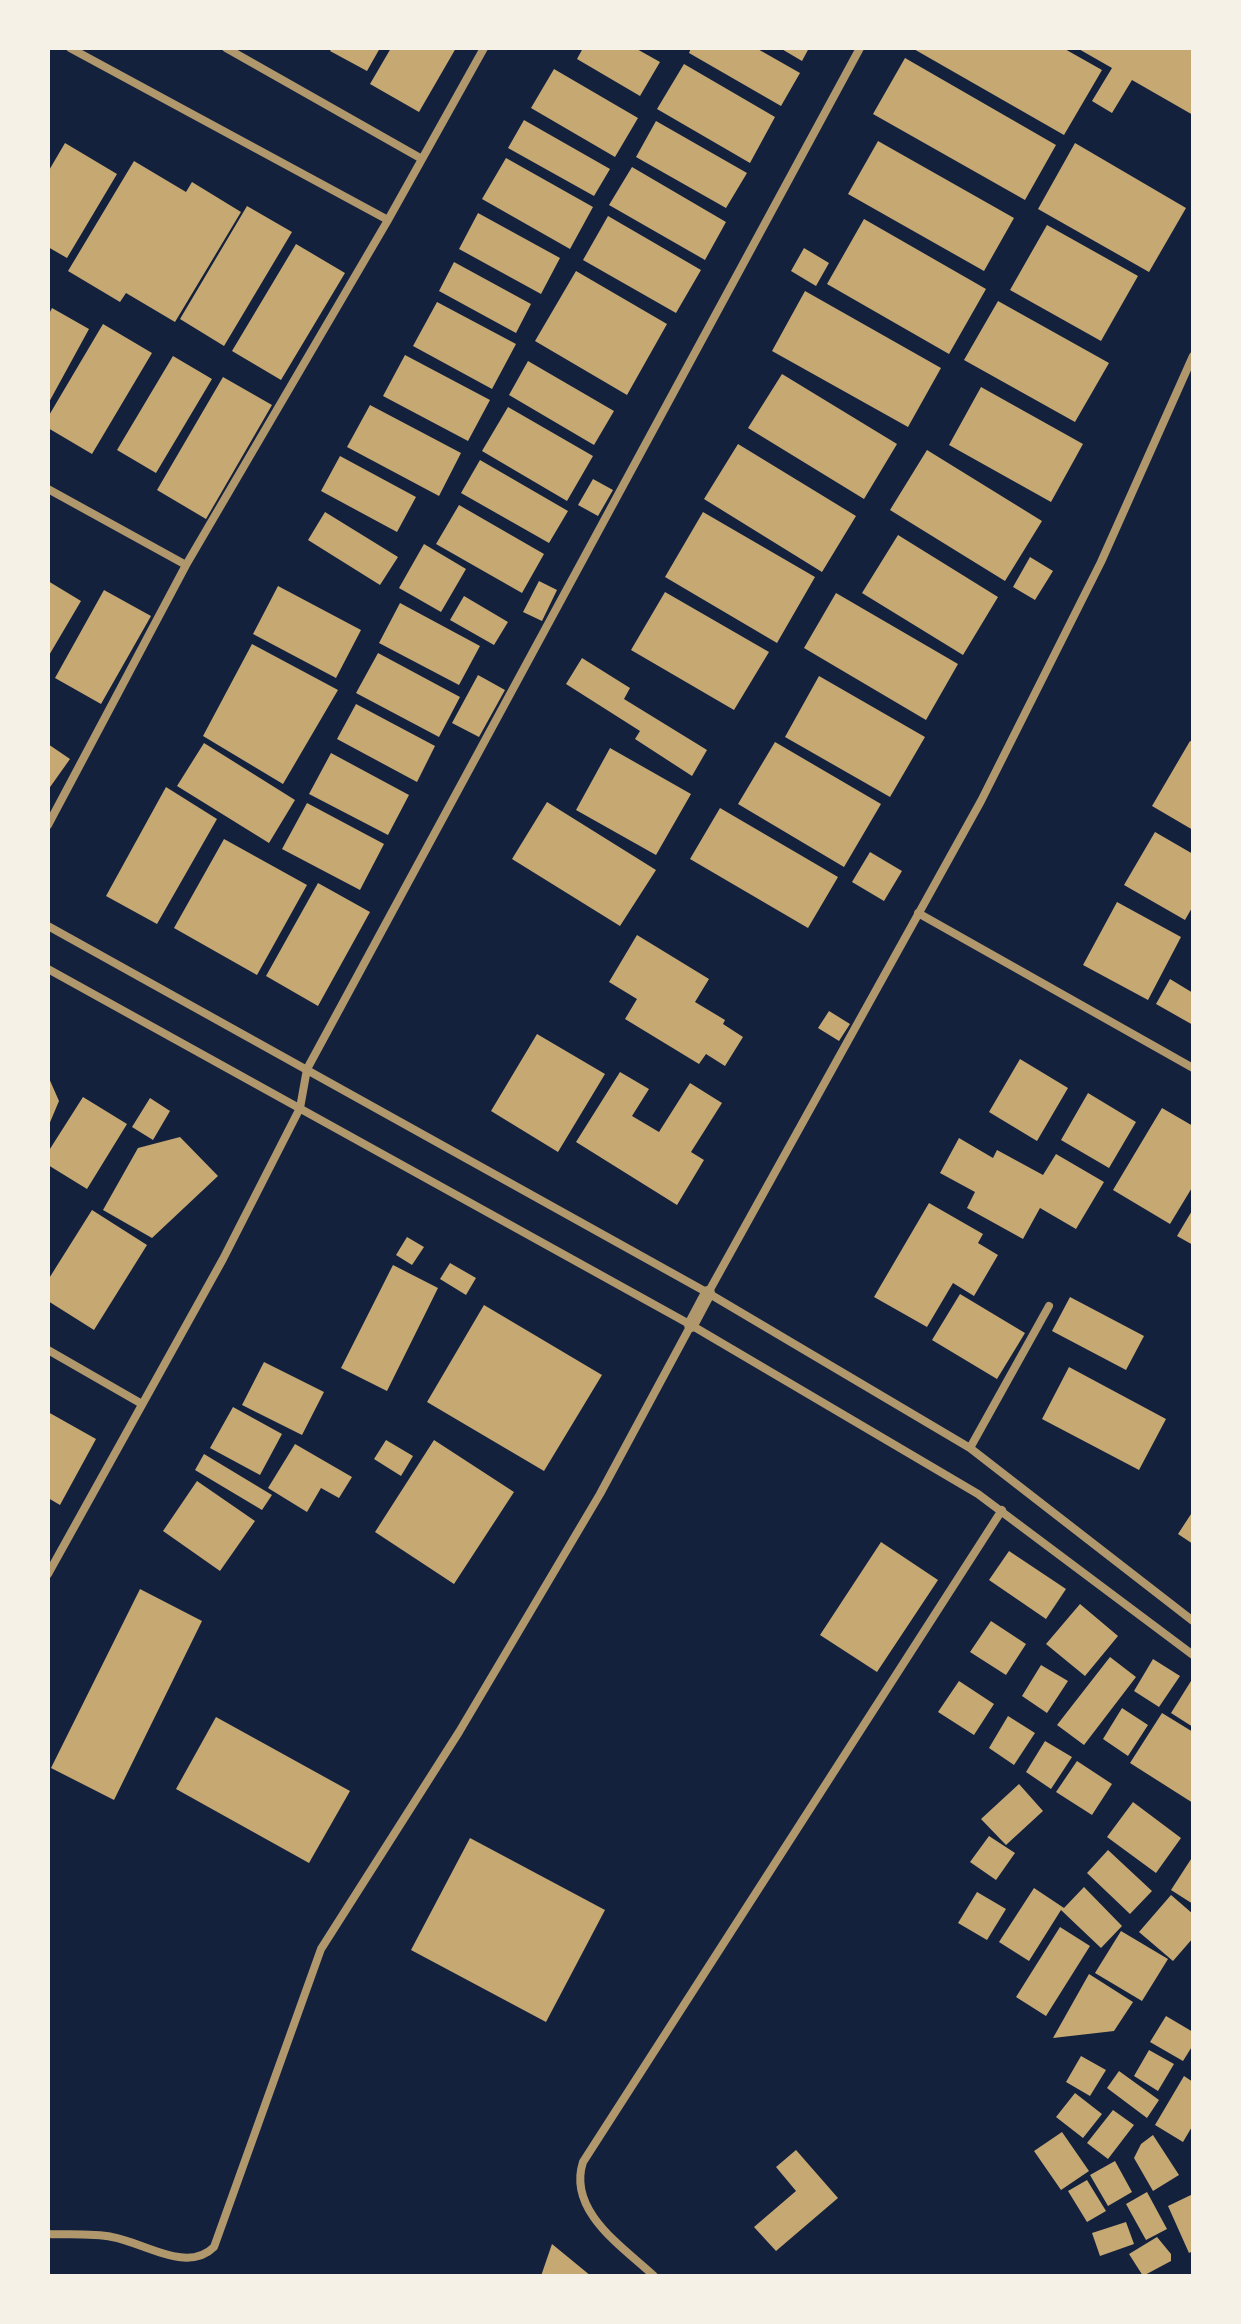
<!DOCTYPE html>
<html>
<head>
<meta charset="utf-8">
<style>
	body { margin:0 }
	#map { position:relative; width:1241px; height:2324px; overflow:hidden; background:#14213d; font-family:"DejaVu Sans",sans-serif }
	canvas { display:block }
	.frame { position:absolute; inset:0; border:50px solid #f6f1e7; pointer-events:none }
</style>
</head>
<body>
<div id="map">
<canvas width="1241" height="2324"></canvas>
<div class="frame"></div>
</div>
<script>
const ctx = document.querySelector('canvas').getContext('2d');
ctx.lineJoin = 'round';
function paint(path, color) { ctx.fillStyle = color; ctx.fill(path, 'evenodd'); }
function stroke(path, color, width, dash) { ctx.strokeStyle = color; ctx.lineWidth = width; ctx.lineCap = dash ? 'butt' : 'round'; ctx.setLineDash(dash || []); ctx.stroke(path); }
paint(new Path2D(`
	M332 48H380L367 71 330 51Z
	M391 48H456L419 112 370 84Z
	M583 48H635L660 62 640 96 577 59Z
	M691 48H756L800 73 781 106 689 53Z
	M780 48H809L802 61Z
	M912 48H1063L1102 70 1064 135Z
	M1077 48H1193V115L1132 80 1112 113 1092 101 1112 68Z
	M905 58 1056 145 1025 200 873 114Z
	M684 64 775 117 750 163 657 109Z
	M554 69 638 118 615 157 531 108Z
	M524 120 610 169 594 196 508 148Z
	M656 121 747 173 726 208 636 157Z
	M878 141 1014 218 984 271 848 194Z
	M65 143 117 174 67 258 48 247V172Z
	M1075 143 1186 208 1149 272 1038 209Z
	M506 158 593 207 570 249 482 199Z
	M134 161 186 192 192 182 241 212 175 322 126 293 120 302 68 271Z
	M632 167 726 222 705 260 609 205Z
	M247 206 292 232 224 346 180 319Z
	M478 213 560 258 541 294 459 249Z
	M608 216 701 270 676 313 583 260Z
	M864 219 986 289 949 354 827 284Z
	M1047 225 1138 276 1101 341 1010 290Z
	M296 244 345 273 281 380 232 351Z
	M804 248 829 263 816 286 791 271Z
	M454 262 531 304 516 333 439 291Z
	M576 271 667 324 627 395 535 341Z
	M805 291 941 368 908 427 772 351Z
	M998 301 1109 363 1075 422 964 360Z
	M437 302 516 344 492 389 413 346Z
	M52 308 89 329 48 404V316Z
	M103 324 152 353 92 454 48 428V417Z
	M405 355 490 400 468 441 383 396Z
	M173 356 212 379 156 473 117 450Z
	M528 361 614 411 594 445 509 395Z
	M782 374 897 444 864 499 748 428Z
	M223 377 272 405 206 519 157 490Z
	M981 387 1083 444 1051 502 949 445Z
	M370 405 461 453 439 496 347 447Z
	M508 407 593 456 567 501 482 451Z
	M738 444 856 516 822 572 704 499Z
	M927 450 1042 521 1005 581 890 510Z
	M340 456 416 497 397 532 321 491Z
	M480 460 568 511 549 543 461 493Z
	M593 479 613 490 598 516 578 505Z
	M459 505 544 554 522 593 436 544Z
	M325 512 398 557 380 585 308 540Z
	M703 512 815 577 777 643 665 577Z
	M898 535 998 597 963 655 862 593Z
	M424 544 466 569 441 612 399 588Z
	M1030 557 1053 571 1035 600 1013 587Z
	M48 581 81 601 48 657Z
	M539 581 557 590 542 621 523 612Z
	M278 586 361 630 336 678 253 634Z
	M104 590 151 616 101 704 55 678Z
	M665 592 769 652 734 710 631 650Z
	M836 593 958 664 926 720 804 648Z
	M464 596 508 622 494 645 450 620Z
	M400 603 480 646 459 685 379 643Z
	M252 644 338 690 283 784 203 736Z
	M378 653 460 697 439 737 356 693Z
	M582 658 630 688 624 699 707 750 692 776 635 739 640 731 566 684Z
	M478 675 505 690 479 737 452 723Z
	M819 676 925 737 890 797 785 737Z
	M356 704 435 746 417 782 337 739Z
	M1190 741 1193 742V830L1152 806Z
	M775 742 881 804 844 867 738 804Z
	M204 743 295 800 269 843 177 786Z
	M48 744 70 759 48 790Z
	M610 748 691 794 656 855 576 810Z
	M331 753 409 795 388 835 309 794Z
	M166 787 217 819 157 924 106 896Z
	M547 802 656 870 620 926 512 859Z
	M307 803 384 844 360 890 282 849Z
	M720 808 838 877 808 928 690 859Z
	M1155 832 1193 854V906L1185 920 1124 885Z
	M224 839 307 885 257 975 174 928Z
	M870 852 902 871 884 901 852 882Z
	M318 883 370 912 318 1006 266 976Z
	M1117 902 1181 937 1148 1000 1083 965Z
	M637 935 709 979 695 1002 725 1020 723 1024 743 1037 725 1066 706 1054 699 1064 625 1019 637 999 609 982Z
	M1170 979 1193 993V1025L1156 1004Z
	M829 1011 850 1024 839 1041 818 1028Z
	M537 1034 605 1074 558 1152 491 1111Z
	M1020 1059 1068 1088 1037 1141 989 1112Z
	M620 1072 649 1089 632 1116 659 1132 690 1083 722 1103 691 1152 704 1160 677 1205 576 1142Z
	M48 1076 59 1101 48 1127Z
	M1088 1093 1136 1122 1109 1168 1061 1140Z
	M83 1097 127 1124 87 1189 48 1165V1152Z
	M150 1098 170 1111 153 1140 132 1127Z
	M1162 1108 1193 1126V1186L1170 1224 1113 1190Z
	M180 1137 218 1176 152 1238 103 1210 138 1148Z
	M959 1138 993 1158 997 1150 1043 1175 1056 1154 1104 1182 1076 1229 1040 1208 1023 1239 967 1208 975 1192 940 1173Z
	M929 1203 983 1234 978 1243 998 1255 974 1296 953 1283 927 1327 874 1297Z
	M1193 1209V1245L1177 1236Z
	M92 1210 147 1245 94 1330 48 1301V1280Z
	M407 1237 424 1247 412 1265 396 1255Z
	M450 1263 476 1278 466 1295 440 1279Z
	M393 1265 438 1288 387 1391 341 1368Z
	M960 1294 1025 1333 997 1379 932 1340Z
	M1070 1297 1144 1336 1126 1370 1052 1331Z
	M484 1305 602 1375 544 1471 427 1402Z
	M264 1362 324 1392 302 1435 242 1405Z
	M1069 1367 1166 1419 1139 1470 1042 1419Z
	M233 1407 282 1434 260 1475 210 1448Z
	M48 1412 96 1439 60 1505 48 1498Z
	M386 1440 413 1456 401 1476 374 1459Z
	M434 1440 514 1492 454 1584 375 1532Z
	M295 1444 352 1477 339 1498 321 1488 307 1512 268 1488Z
	M204 1454 272 1495 262 1510 195 1470Z
	M197 1481 255 1521 220 1571 163 1531Z
	M1193 1511V1544L1178 1534Z
	M881 1542 938 1580 877 1672 820 1635Z
	M1009 1551 1066 1589 1046 1619 989 1580Z
	M140 1589 202 1621 114 1800 51 1768Z
	M1080 1604 1118 1636 1085 1676 1046 1644Z
	M991 1621 1026 1644 1006 1675 970 1652Z
	M1110 1657 1136 1677 1084 1745 1057 1725Z
	M1153 1659 1180 1676 1159 1707 1134 1691Z
	M1041 1665 1068 1681 1047 1713 1022 1696Z
	M959 1681 994 1704 974 1735 938 1712Z
	M1191 1681 1193 1683V1727L1171 1713Z
	M1122 1708 1148 1725 1128 1756 1103 1739Z
	M1162 1713 1193 1732V1803L1130 1763Z
	M1008 1716 1035 1733 1014 1765 989 1748Z
	M216 1717 350 1791 309 1863 176 1789Z
	M1045 1741 1072 1757 1051 1789 1026 1772Z
	M1077 1761 1112 1784 1092 1815 1056 1792Z
	M1019 1784 1043 1811 1006 1845 981 1819Z
	M1133 1802 1181 1838 1156 1873 1107 1837Z
	M989 1836 1015 1853 996 1880 970 1862Z
	M470 1838 605 1910 546 2022 411 1950Z
	M1108 1850 1152 1891 1130 1914 1087 1873Z
	M1193 1856V1904L1171 1890Z
	M1084 1887 1122 1926 1101 1948 1061 1910 1029 1961 999 1942 1034 1888 1064 1908Z
	M977 1892 1006 1909 987 1940 958 1923Z
	M1171 1895 1193 1914V1938L1173 1961 1139 1932Z
	M1060 1927 1090 1946 1046 2016 1016 1997Z
	M1121 1931 1168 1959 1142 2001 1095 1973Z
	M1089 1974 1133 2002 1114 2031 1053 2038Z
	M1166 2016 1193 2032V2045L1183 2061 1150 2042Z
	M1149 2050 1174 2064 1158 2091 1134 2076Z
	M1081 2056 1106 2070 1090 2096 1066 2082Z
	M1119 2071 1159 2100 1147 2118 1107 2088Z
	M1184 2076 1193 2082V2125L1183 2142 1155 2125Z
	M1075 2093 1102 2114 1083 2138 1056 2117Z
	M1113 2110 1134 2125 1108 2159 1087 2143Z
	M1062 2132 1089 2171 1061 2190 1034 2151Z
	M1153 2135 1179 2175 1153 2191 1134 2158 1141 2144Z
	M796 2150 838 2198 776 2251 754 2227 796 2191 776 2167Z
	M1115 2161 1132 2192 1108 2206 1090 2175Z
	M1087 2180 1106 2211 1087 2222 1068 2191Z
	M1147 2192 1167 2229 1146 2240 1126 2204Z
	M1193 2194V2251L1189 2253 1168 2206Z
	M1126 2222 1134 2244 1100 2256 1092 2233Z
	M1157 2237 1171 2254V2261L1143 2276 1129 2254Z
	M552 2244 591 2276H541Z`), '#c6a872');
stroke(new Path2D(`
	M70 48 388 220
	M226 48 422 159
	M48 489 186 565
	M48 825 186 565 388 220 484 48
	M918 913 1193 1068
	M48 926 708 1293 970 1448 1193 1621
	M48 969 691 1325 978 1494 1193 1655
	M708 1293 981 801 1101 562 1193 356
	M48 1350 142 1404
	M970 1448 1049 1306
	M48 1574 223 1259 300 1108 307 1069 860 48
	M48 2234C69 2235 92 2233 112 2237 143 2242 187 2274 214 2247L321 1949 459 1732 600 1494 691 1325
	M654 2276C623 2247 567 2211 583 2162L1002 1510`), '#b1986c', 8);
stroke(new Path2D(`
	M691 1325 708 1293`), '#b1986c', 14);
</script>
</body>
</html>
